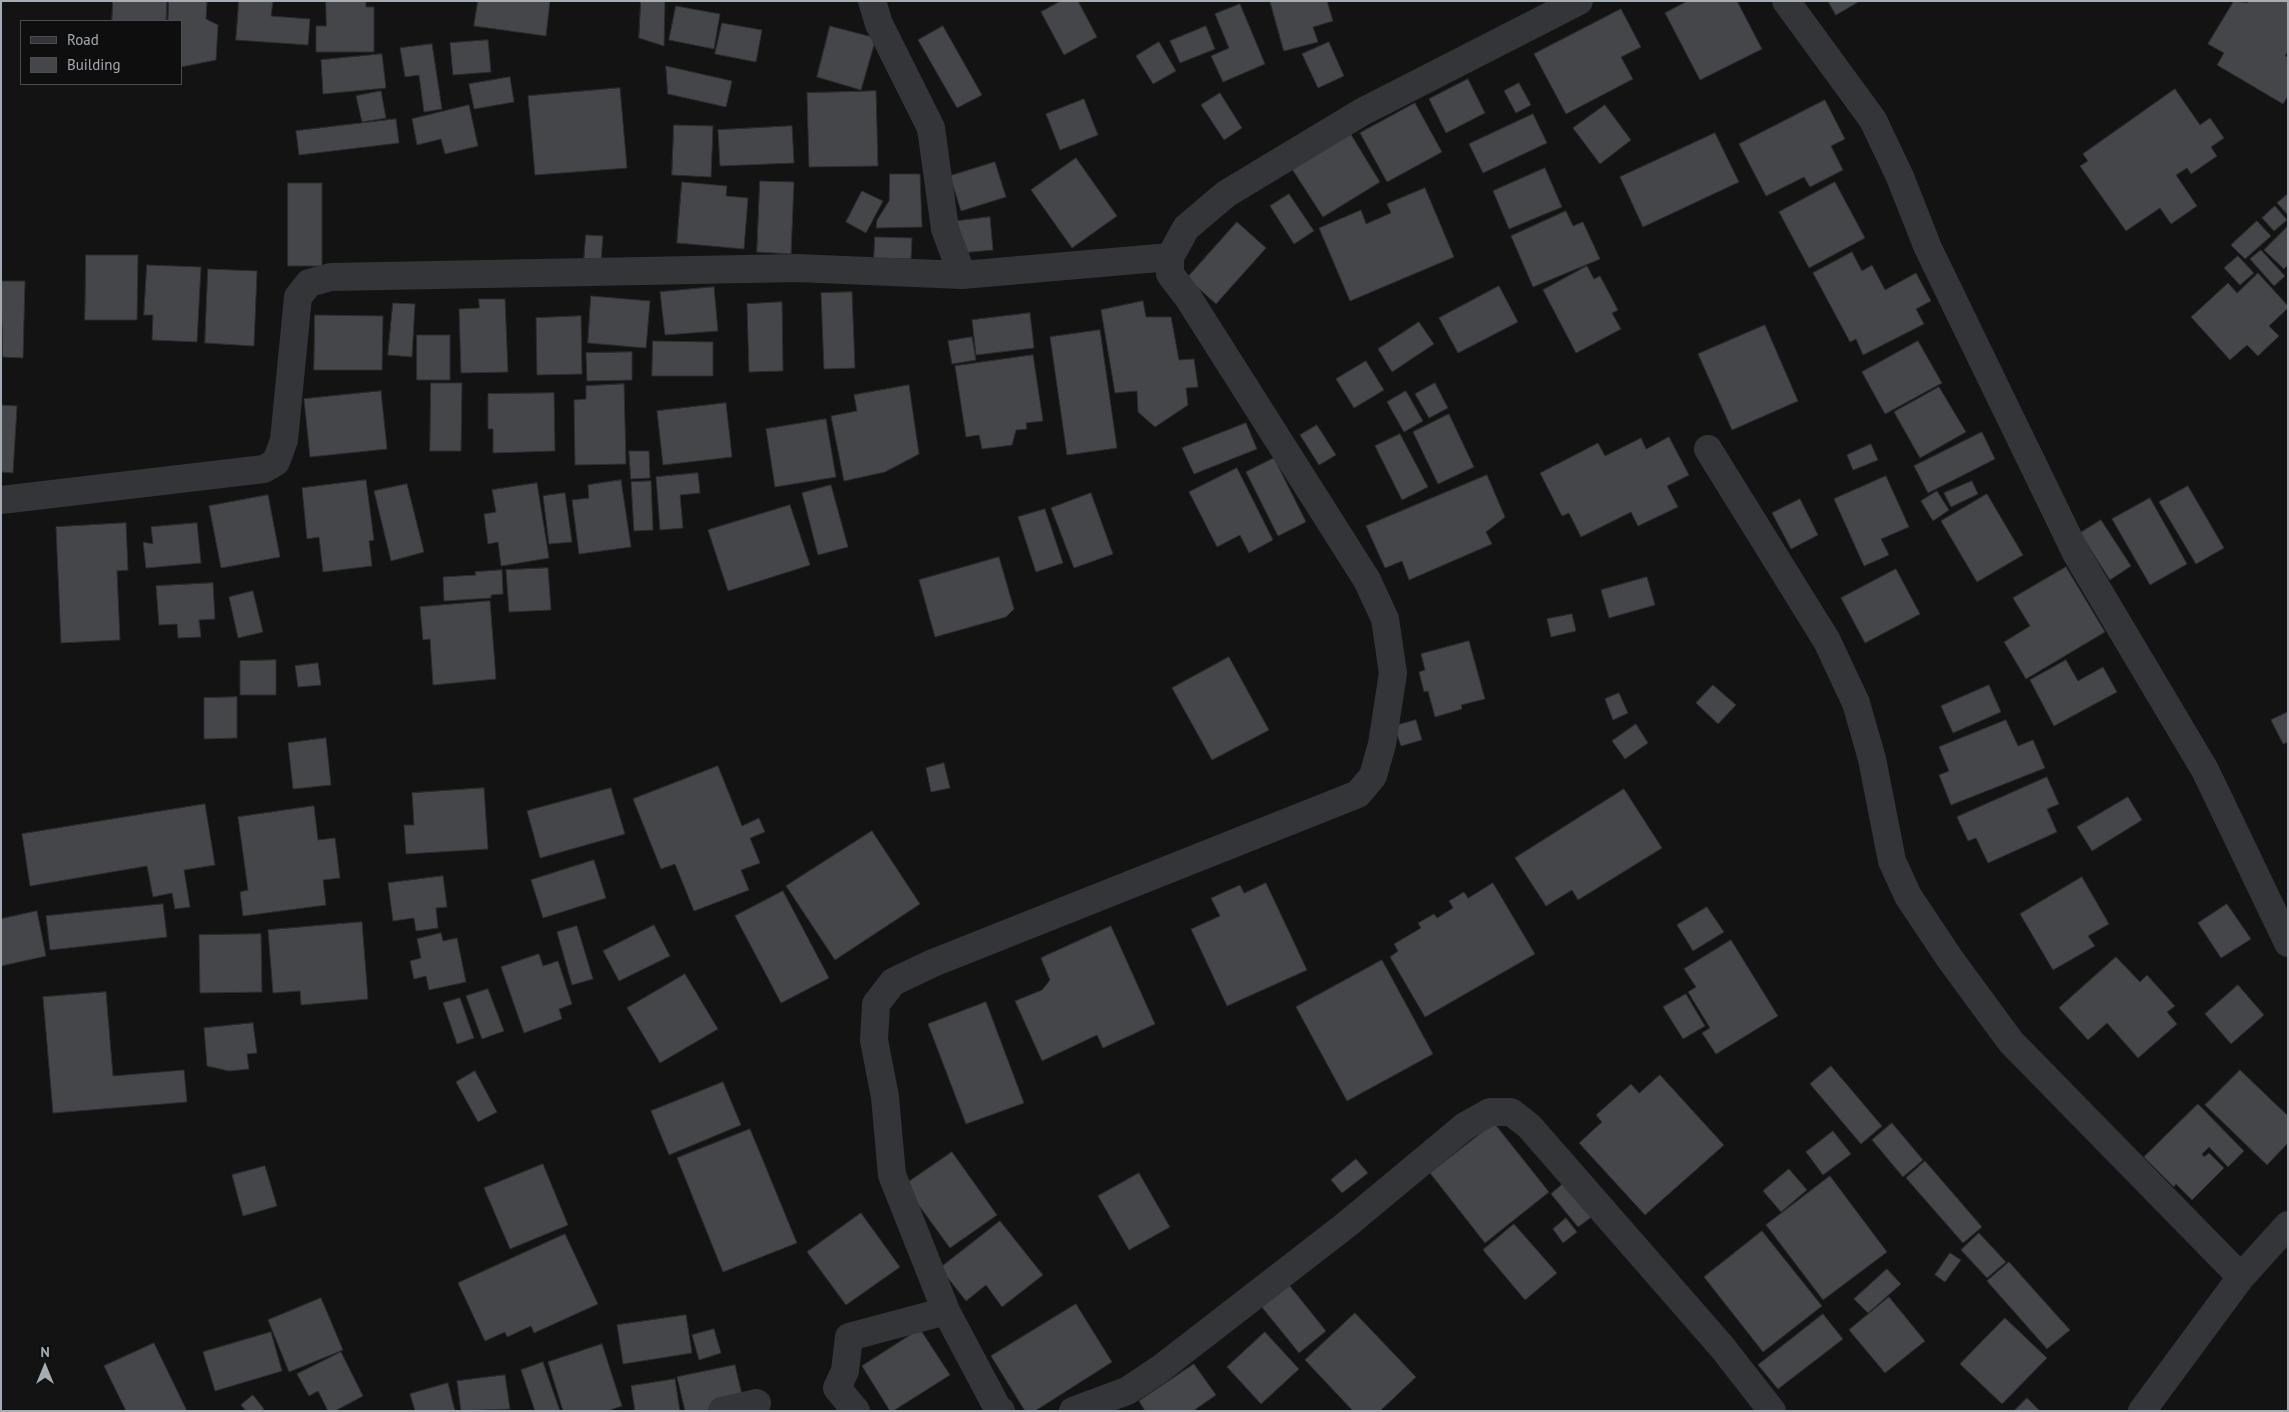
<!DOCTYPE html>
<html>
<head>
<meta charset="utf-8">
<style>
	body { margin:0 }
	#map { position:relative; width:2289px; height:1412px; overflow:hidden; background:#131314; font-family:"PT Sans",sans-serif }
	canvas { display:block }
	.frame { position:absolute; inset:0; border:2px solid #a6acb3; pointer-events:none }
	.legend { position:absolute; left:20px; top:20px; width:162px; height:65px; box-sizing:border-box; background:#0e0e0f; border:1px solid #4b4d51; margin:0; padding:6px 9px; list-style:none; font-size:15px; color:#a6acb3 }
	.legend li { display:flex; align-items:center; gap:10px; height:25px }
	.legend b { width:25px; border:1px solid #4b4d51 }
	.north { position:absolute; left:20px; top:1342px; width:50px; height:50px; -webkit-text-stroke:4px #0e0e0f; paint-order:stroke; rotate:0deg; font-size:14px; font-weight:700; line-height:20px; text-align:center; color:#a6acb3 }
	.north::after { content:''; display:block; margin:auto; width:18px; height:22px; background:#a6acb3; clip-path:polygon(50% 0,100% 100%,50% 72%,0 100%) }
</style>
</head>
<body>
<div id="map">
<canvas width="2289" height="1412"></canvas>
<div class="frame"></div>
<ul class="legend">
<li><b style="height:6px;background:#343539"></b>Road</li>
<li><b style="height:14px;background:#454649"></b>Building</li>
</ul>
<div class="north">N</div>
</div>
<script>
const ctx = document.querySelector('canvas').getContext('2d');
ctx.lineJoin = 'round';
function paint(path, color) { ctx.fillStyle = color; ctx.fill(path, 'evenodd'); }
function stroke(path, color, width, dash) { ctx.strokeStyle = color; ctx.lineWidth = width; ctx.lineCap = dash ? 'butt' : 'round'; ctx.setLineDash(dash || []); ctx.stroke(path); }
const building = new Path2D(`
	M113 1H167L166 21H112Z
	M169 1H207L206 19 218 25 216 60 181 67V21H168Z
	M239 1H273L271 16 310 19 308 45 236 40Z
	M326 1H366V7H374V52H316V26H326Z
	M478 1H550L546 36 474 26Z
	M641 1H665L664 46 639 38Z
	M1061 1H1078L1097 37 1064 55 1041 12Z
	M1270 1H1327L1333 21 1313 27 1318 42 1284 51Z
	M1688 1H1737L1762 49 1700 80 1665 13Z
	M1828 1H1860L1836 15Z
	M2234 1 2247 3 2248 1H2288V51L2285 56 2288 57V96L2283 104 2217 65 2224 53 2208 44Z
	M1240 4 1265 64 1223 82 1211 56 1229 48 1215 14Z
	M676 6 720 14 714 49 669 40Z
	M1621 9 1641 47 1621 57 1633 79 1566 114 1534 54Z
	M722 23 762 30 756 62 715 54Z
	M830 26 876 38 861 90 817 77Z
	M943 26 982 95 957 108 918 40Z
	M1206 26 1215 49 1180 63 1170 41Z
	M488 40 491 72 453 75 450 43Z
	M1159 42 1176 71 1153 84 1136 56Z
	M1329 42 1344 76 1318 88 1302 54Z
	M432 44 442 109 424 112 419 75 405 77 400 48Z
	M382 54 386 88 323 94 321 60Z
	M666 66 732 81 726 107 668 94Z
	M510 77 514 102 474 109 469 84Z
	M1468 79 1485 113 1446 133 1429 99Z
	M1519 83 1531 105 1516 113 1504 91Z
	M620 88 627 168 535 175 528 96Z
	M2175 89 2200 125 2210 118 2224 138 2211 147 2217 156 2191 174 2187 168 2176 175 2197 206 2171 224 2160 208 2126 231 2080 166 2088 161 2083 154Z
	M381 91 386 118 362 122 356 96Z
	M876 91 878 166 809 167 807 93Z
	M1220 93 1242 128 1224 140 1201 105Z
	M1084 99 1098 135 1060 150 1046 114Z
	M1825 100 1845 139 1831 146 1843 170 1810 187 1804 177 1766 196 1739 144Z
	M1415 103 1442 152 1387 182 1360 133Z
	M469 105 478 146 445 154 441 139 417 145 412 119Z
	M1605 105 1631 140 1600 164 1573 128Z
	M1533 114 1547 143 1483 173 1469 144Z
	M396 119 399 143 299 155 296 131Z
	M674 125 713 126 711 177 672 175Z
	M792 126 794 163 720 166 718 130Z
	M1350 133 1380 182 1323 217 1292 169Z
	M1715 133 1739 182 1643 227 1620 177Z
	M1076 158 1117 216 1072 248 1031 190Z
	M995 162 1006 197 961 211 950 176Z
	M1545 168 1562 207 1509 229 1493 191Z
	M890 174H920L922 227 876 228 877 220 889 201Z
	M760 181 794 182 791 254 757 252Z
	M682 182 727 186 726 196 748 198 744 249 677 243Z
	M1835 182 1865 238 1809 268 1779 212Z
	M288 183H322V266H288Z
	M1425 188 1454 257 1350 301 1319 228 1361 210 1366 224 1391 213 1387 204Z
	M862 191 883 201 866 233 846 222Z
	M1289 194 1314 231 1294 244 1270 206Z
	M2288 194V215L2277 203Z
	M2275 206 2287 220 2274 231 2262 218Z
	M1566 211 1573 226 1583 222 1600 259 1533 287 1511 236Z
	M990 217 993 250 961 253 957 221Z
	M2257 221 2271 236 2245 259 2231 245Z
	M1237 222 1266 248 1216 304 1187 278Z
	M2288 226V265L2284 269 2264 250Z
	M586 235 603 236 601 261 584 259Z
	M875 237 912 238 911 259 874 258Z
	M2261 250 2285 276 2274 286 2250 259Z
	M1852 252 1862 271 1872 265 1885 290 1916 273 1931 301 1916 309 1924 324 1863 355 1856 339 1850 342 1813 273Z
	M86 255H138L137 320H85Z
	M2238 256 2254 273 2240 285 2224 268Z
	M147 265 201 267 197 342 152 340 153 315H144Z
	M1587 266 1594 279 1600 276 1618 310 1612 313 1621 329 1576 353 1543 290Z
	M208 269 257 271 254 346 205 343Z
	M2258 273 2288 306V308L2269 326 2279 336 2258 356 2247 345 2230 360 2191 317 2228 283 2237 293Z
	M1 281H25L23 358 3 357Z
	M1499 286 1518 322 1458 353 1439 318Z
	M714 287 718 331 665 335 660 292Z
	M852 292 855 368 824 369 821 293Z
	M591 296 650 301 646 348 588 343Z
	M479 299H505L508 372 461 373 459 309 479 308Z
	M1143 301 1146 317H1171L1179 360 1194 359 1198 387 1186 388 1188 405 1155 427 1138 412 1137 391 1115 393 1101 310Z
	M782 302 783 371 749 372 747 304Z
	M393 303 415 304 412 357 388 355Z
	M1030 313 1034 348 976 355 972 320Z
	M315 315 383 316 382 370H314Z
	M581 316 582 374 537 375 536 318Z
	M1419 322 1434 344 1392 372 1378 349Z
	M1765 325 1798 401 1732 430 1698 354Z
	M1100 330 1117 448 1067 455 1050 337Z
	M417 335H450V380H417Z
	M972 337 976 360 952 364 948 341Z
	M653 341 713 342V376H652Z
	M1918 341 1942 383 1885 414 1862 372Z
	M632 352V380L587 381 586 353Z
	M1033 355 1043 421 1026 423 1027 429 1016 430 1012 445 982 449 979 435 966 437 955 366Z
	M1366 361 1384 390 1354 408 1336 379Z
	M431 383H462L461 451H430Z
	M1435 383 1448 408 1429 418 1415 394Z
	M624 384 626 464 575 465 574 400 586 399V386Z
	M909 385 919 454 885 472 844 481 831 416 857 411 854 395Z
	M1939 387 1966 432 1920 458 1894 412Z
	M381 391 387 449 310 457 304 399Z
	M1406 391 1423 421 1404 432 1387 402Z
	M554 393 555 451 493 453V429H488V394Z
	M726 403 732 457 663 465 657 411Z
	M1 405 17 406 13 473 1 472Z
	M1449 414 1474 467 1438 484 1413 432Z
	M826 419 836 477 775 487 766 429Z
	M1246 423 1257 449 1194 474 1182 448Z
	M1317 425 1336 455 1319 465 1300 435Z
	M1982 432 1995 459 1928 493 1914 466Z
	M1400 434 1428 487 1402 500 1375 446Z
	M1669 437 1689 475 1667 486 1678 507 1638 526 1631 512 1581 537 1569 513 1562 516 1540 473 1598 443 1605 456 1641 438 1646 449Z
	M1871 444 1878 460 1853 470 1847 455Z
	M629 451H649L650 478 631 479Z
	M1274 458 1306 522 1278 536 1246 472Z
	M1237 468 1273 540 1249 553 1240 535 1217 547 1189 492Z
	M698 473 700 493 680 495 683 528 660 530 656 477Z
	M1487 475 1505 517 1486 532 1492 544 1409 580 1402 561 1385 568 1366 526Z
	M1886 476 1909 527 1881 539 1889 555 1864 566 1834 499Z
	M366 480 374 540 369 541 372 566 323 572 319 537 307 539 302 488Z
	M621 480 631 547 579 554 572 500 589 498 588 485Z
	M651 481 653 530 634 531 631 482Z
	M1972 481 1978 494 1951 507 1944 493Z
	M537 483 549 558 501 566 498 542 488 544 484 514 496 512 492 490Z
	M407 484 424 552 391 561 374 491Z
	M831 485 848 547 818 555 802 493Z
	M2188 486 2224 548 2196 564 2159 502Z
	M1937 491 1949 510 1933 521 1921 501Z
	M565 493 572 542 549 544 543 496Z
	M1091 493 1113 554 1074 568 1051 508Z
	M1987 494 2023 555 1977 582 1941 521Z
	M268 495 280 557 221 568 209 506Z
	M2150 498 2187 564 2150 585 2112 519Z
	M1800 499 1818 535 1791 549 1772 513Z
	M790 505 810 565 728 591 708 530Z
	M1045 509 1063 563 1036 572 1018 517Z
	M2101 520 2131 566 2110 580 2080 533Z
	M126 523 128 570 117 571 120 640 61 643 56 527Z
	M197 523 201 563 146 568 143 542 153 544 151 527Z
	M999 557 1014 609 1006 617 935 637 919 580Z
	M2066 567 2105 632 2026 679 2004 642 2030 626 2013 598Z
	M548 568 551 610 509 612 506 570Z
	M1896 569 1920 614 1865 643 1841 598Z
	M502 570 503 594 491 595V598L444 601 443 577 476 575 475 572Z
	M1647 577 1655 605 1609 618 1601 590Z
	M213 583 215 619 199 620 201 637 178 638 177 624 159 625 156 586Z
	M253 591 263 632 238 638 229 597Z
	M490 601 496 679 433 685 430 639 423 640 420 607Z
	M1572 614 1576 631 1551 637 1547 619Z
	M1469 641 1485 699 1461 705 1462 709 1435 717 1428 691 1424 692 1419 672 1425 670 1421 654Z
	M1229 657 1269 730 1212 760 1172 688Z
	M276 660V695H240V661Z
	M2066 660 2078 681 2103 667 2117 692 2054 726 2030 680Z
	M318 663 321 685 298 687 295 666Z
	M1713 685 1736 705 1718 724 1696 703Z
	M1989 685 2001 712 1953 733 1941 706Z
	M1619 693 1628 713 1613 720 1605 699Z
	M237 697V738L204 739V698Z
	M2288 712V742L2283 744 2271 720Z
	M1416 720 1422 740 1401 746 1394 726Z
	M2006 720 2018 746 2033 740 2045 768 1951 805 1939 775 1949 771 1939 747Z
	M1636 724 1648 743 1625 759 1612 741Z
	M326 738 331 785 293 789 288 743Z
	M944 763 950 788 931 792 926 768Z
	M718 766 742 826 759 818 765 832 750 838 760 863 741 870 749 890 694 911 675 864 661 869 633 799Z
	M2047 777 2059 804 2047 809 2057 832 1988 863 1976 838 1968 841 1957 817Z
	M484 788 488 849 406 854 404 825H414L412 793Z
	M611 788 625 834 540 858 527 811Z
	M1624 789 1662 848 1578 900 1572 890 1546 906 1515 858Z
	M2128 797 2142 820 2092 851 2077 827Z
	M205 804 215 865 184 870 190 907 175 909 172 893 153 897 147 866 30 886 22 834Z
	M314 806 318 840 335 838 340 878 323 880 326 905 243 916 240 892 248 890 238 817Z
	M872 831 920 904 835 960 786 886Z
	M594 860 606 898 543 918 531 880Z
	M443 876 447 907 436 908 438 928 416 931 414 918 393 921 388 883Z
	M2082 877 2109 924 2088 936 2095 946 2053 970 2020 914Z
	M1266 883 1307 970 1227 1006 1191 929 1220 916 1211 898 1240 885 1244 893Z
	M1493 883 1535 954 1425 1017 1390 957 1398 951 1394 944 1421 928 1418 923 1434 914 1437 918 1453 908 1449 901 1464 892 1468 898Z
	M783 891 829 978 781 1003 735 916Z
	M163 904 167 937 50 950 46 916Z
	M2227 904 2251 939 2221 958 2198 923Z
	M1707 907 1724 932 1693 951 1677 925Z
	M37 911 46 956 1 966V919Z
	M362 922 368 999 301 1005 300 991 273 993 268 930Z
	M654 925 670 956 619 981 603 951Z
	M577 926 593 979 572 985 557 932Z
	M1111 926 1155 1024 1103 1048 1097 1035 1042 1061 1015 1001 1042 990 1050 980 1041 958Z
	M441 933 443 941 457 938 466 982 429 990 426 976 414 979 410 961 421 958 417 939Z
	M261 934 262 992 200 993 199 935Z
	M1731 940 1778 1016 1716 1054 1702 1033 1710 1028 1688 992 1696 987 1684 969Z
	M539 954 543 966 558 961 572 1004 559 1009 562 1019 524 1033 501 967Z
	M2116 957 2140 982 2147 975 2175 1006 2167 1012 2177 1024 2138 1058 2107 1023 2088 1040 2059 1008Z
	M1382 960 1433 1054 1347 1101 1296 1007Z
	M685 974 718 1029 660 1063 627 1008Z
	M2238 985 2264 1015 2231 1044 2205 1014Z
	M488 989 504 1031 482 1039 466 996Z
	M106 992 113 1076 184 1070 187 1102 53 1113 43 997Z
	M1686 994 1705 1026 1683 1039 1663 1007Z
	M460 998 474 1038 457 1044 443 1003Z
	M986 1002 1024 1103 966 1124 928 1024Z
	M253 1023 257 1053 247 1054 249 1069 229 1071 207 1066 204 1028Z
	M1831 1066 1882 1126 1861 1144 1810 1084Z
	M2240 1070 2288 1116V1143L2267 1165 2205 1105Z
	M475 1071 497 1112 478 1122 456 1082Z
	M1660 1075 1724 1145 1645 1215 1579 1143 1602 1122 1596 1115 1631 1084 1639 1093Z
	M723 1082 741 1125 669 1155 651 1111Z
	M2198 1104 2244 1151 2228 1167 2209 1147 2202 1154 2204 1157 2209 1153 2224 1168 2192 1200 2176 1184 2174 1187 2144 1157Z
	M1494 1123 1549 1192 1485 1243 1430 1173Z
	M1892 1123 1923 1160 1903 1177 1872 1140Z
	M750 1129 797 1243 723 1272 677 1158Z
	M1833 1131 1851 1154 1823 1175 1806 1152Z
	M952 1152 997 1215 950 1248 904 1185Z
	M1356 1159 1368 1173 1342 1193 1331 1180Z
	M1925 1161 1982 1227 1963 1243 1906 1178Z
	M543 1164 568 1225 510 1249 484 1188Z
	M265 1166 277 1206 243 1216 232 1175Z
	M1789 1169 1807 1190 1781 1212 1763 1191Z
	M1139 1173 1170 1227 1129 1250 1098 1196Z
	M1830 1176 1887 1252 1823 1300 1766 1225Z
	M1565 1182 1593 1216 1578 1227 1551 1194Z
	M861 1213 900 1267 846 1305 807 1252Z
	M1566 1218 1577 1232 1563 1243 1553 1229Z
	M1000 1221 1043 1275 1002 1307 986 1285 966 1301 940 1268Z
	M1514 1224 1557 1273 1525 1300 1483 1250Z
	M1762 1231 1822 1306 1763 1352 1704 1277Z
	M1979 1233 2006 1262 1987 1278 1961 1250Z
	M565 1234 598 1304 534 1333 531 1326 507 1337 505 1332 485 1341 458 1283Z
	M1950 1253 1961 1260 1945 1282 1935 1275Z
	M2009 1262 2070 1330 2047 1349 1987 1281Z
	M1887 1269 1901 1284 1868 1313 1854 1299Z
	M1289 1285 1326 1331 1299 1353 1261 1306Z
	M1889 1297 1925 1341 1885 1373 1849 1330Z
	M321 1298 343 1350 289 1372 268 1320Z
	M1076 1304 1112 1362 1035 1411H1025L991 1356Z
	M1355 1313 1416 1377 1380 1411H1353L1305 1360Z
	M1823 1314 1843 1339 1778 1389 1758 1365Z
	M686 1315 692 1353 623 1364 617 1325Z
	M2005 1318 2047 1358 2002 1404 1960 1364Z
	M714 1329 721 1353 699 1360 692 1335Z
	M920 1329 950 1375 893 1411H890L862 1366Z
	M271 1332 282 1371 215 1391 203 1352Z
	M1265 1332 1299 1369 1261 1404 1227 1367Z
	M154 1343 187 1411H126L104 1366Z
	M602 1344 622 1406 607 1411H563L548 1362Z
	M341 1352 363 1396 335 1411H328L318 1391 309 1396 297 1374Z
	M543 1362 560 1411H535L521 1370Z
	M1194 1364 1216 1395 1193 1411H1145L1139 1401Z
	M735 1365 744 1403 709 1411H685L677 1377Z
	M505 1375 510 1409 461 1411 457 1381Z
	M675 1379 680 1411H635L631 1386Z
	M448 1383 455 1411H415L410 1394Z
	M253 1395 264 1409 261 1411H246L241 1405Z
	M2027 1398 2040 1411H2014Z`);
paint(building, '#454649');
stroke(building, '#2d2d30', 1);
stroke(new Path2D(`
	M872 1 879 24 931 128 945 229 962 275
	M1786 1 1873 120 1900 177 1928 248 2076 553 2205 770 2288 943
	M1708 449 1827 641 1856 703 1872 759 1892 861 1908 896 1950 959 2011 1042 2241 1277
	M1 500 264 469 276 462 284 440 298 297 309 283 331 277 797 268 962 275 1170 257
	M722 1411 757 1403
	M856 1411 837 1388 845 1371 849 1337 946 1311
	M1001 1411 998 1409 946 1311 892 1175 885 1097 874 1040 876 1004 893 982 933 963 1358 794 1373 776 1382 744 1393 673 1385 619 1367 580 1189 299 1170 274V257L1186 228 1226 194 1362 112 1579 1
	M1073 1411 1127 1391 1160 1369 1346 1225 1465 1126 1490 1112H1511L1529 1126 1722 1347 1772 1411
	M2142 1411 2241 1277 2288 1225`), '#343539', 28);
</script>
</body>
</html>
